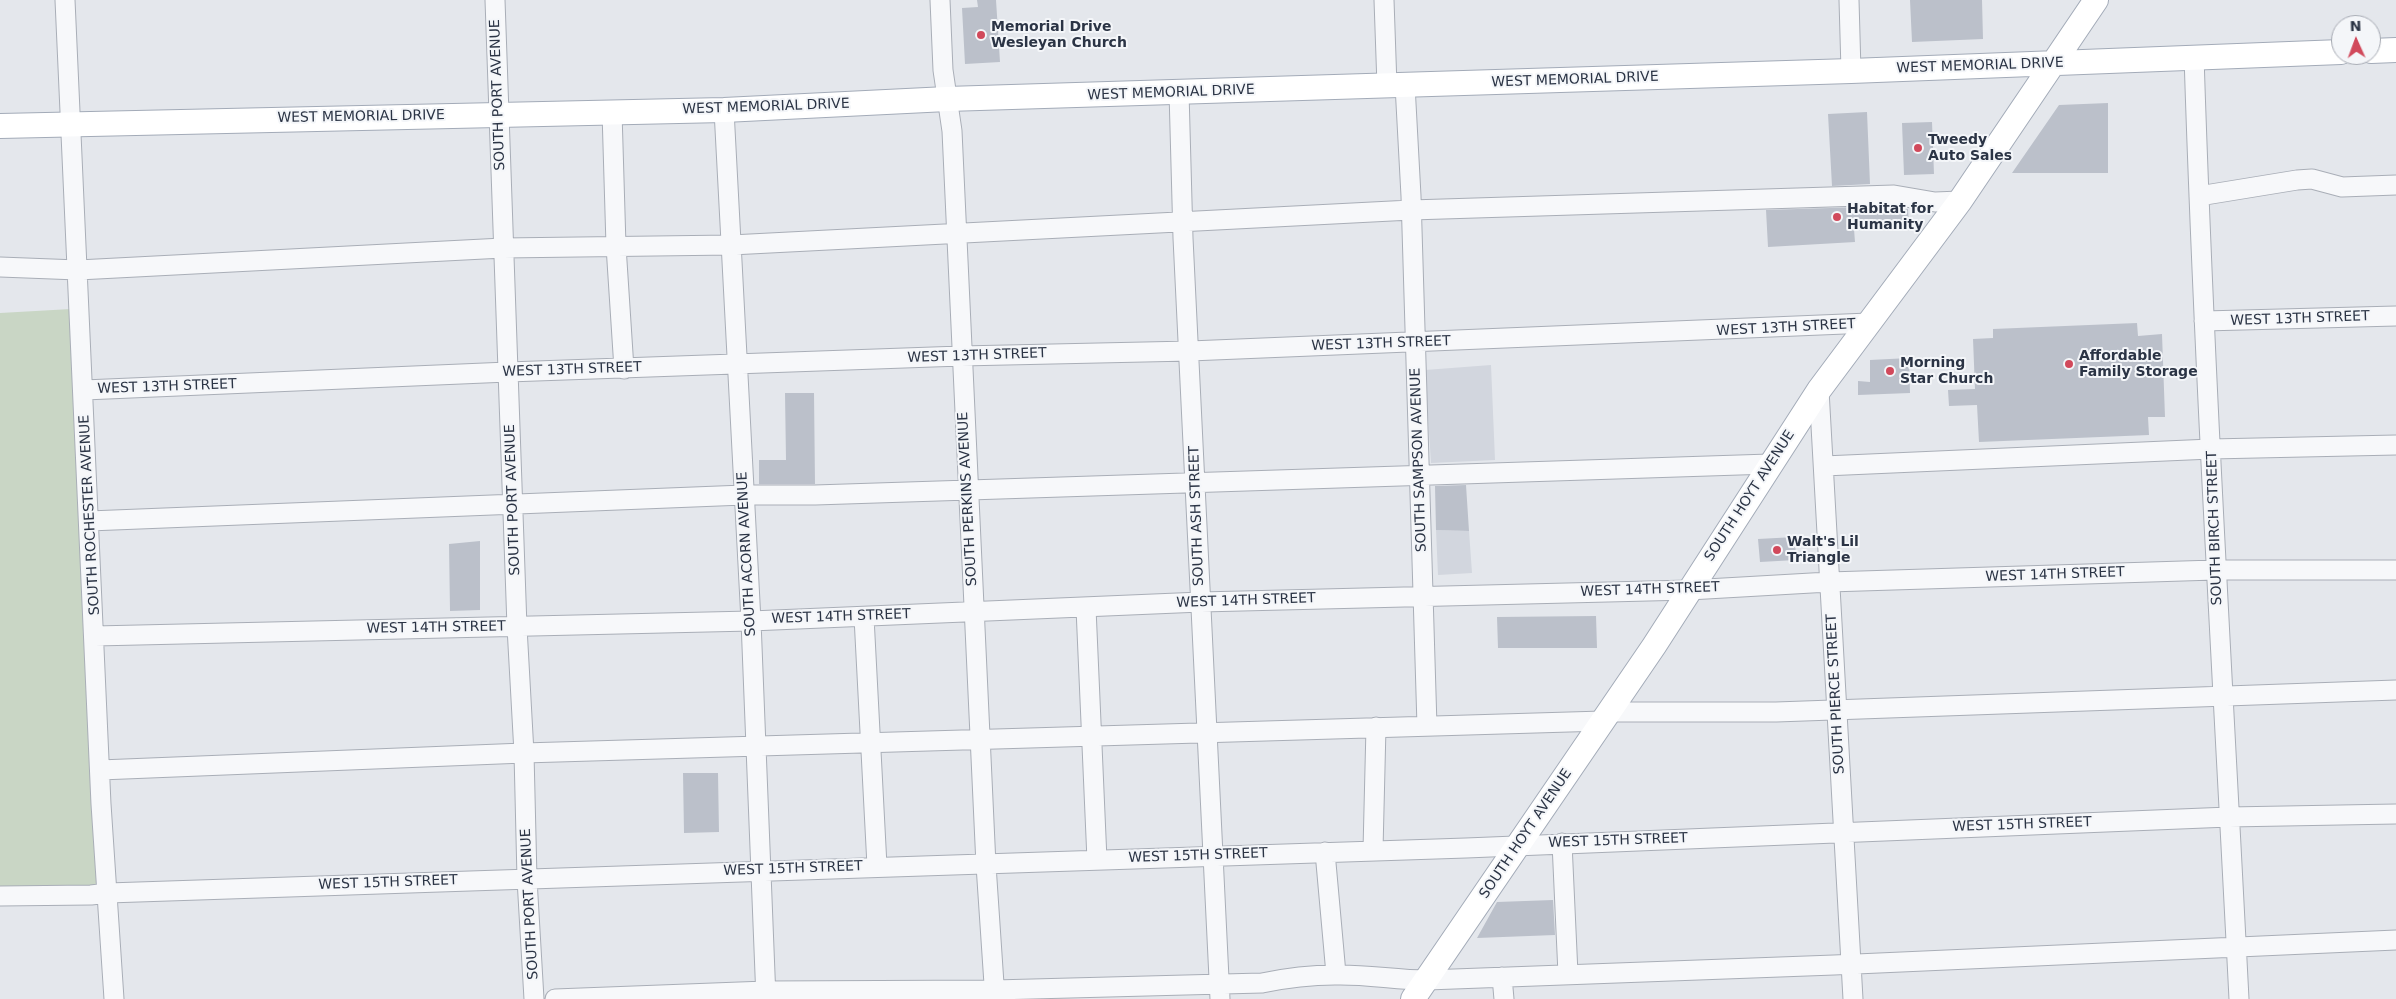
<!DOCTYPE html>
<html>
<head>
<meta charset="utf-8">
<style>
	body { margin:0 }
	#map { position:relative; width:2396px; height:999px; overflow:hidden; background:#e4e7ec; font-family:"DejaVu Sans",sans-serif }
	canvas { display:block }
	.north { position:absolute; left:2331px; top:15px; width:50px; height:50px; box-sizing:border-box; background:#f4f6f9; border:1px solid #a4a8b1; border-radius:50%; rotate:358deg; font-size:14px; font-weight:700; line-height:20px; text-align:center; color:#2b3445 }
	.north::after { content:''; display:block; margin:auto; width:18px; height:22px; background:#d1495b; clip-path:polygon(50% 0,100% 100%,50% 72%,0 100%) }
</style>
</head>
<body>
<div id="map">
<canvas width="2396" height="999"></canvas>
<div class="north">N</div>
</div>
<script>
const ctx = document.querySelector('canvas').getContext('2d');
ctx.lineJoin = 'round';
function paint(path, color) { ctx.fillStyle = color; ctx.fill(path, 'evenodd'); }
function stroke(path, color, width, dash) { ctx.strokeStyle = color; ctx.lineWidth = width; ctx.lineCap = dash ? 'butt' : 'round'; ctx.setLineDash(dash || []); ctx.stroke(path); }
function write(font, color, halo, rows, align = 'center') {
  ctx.font = font + ' "DejaVu Sans",sans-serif'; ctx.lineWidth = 4; ctx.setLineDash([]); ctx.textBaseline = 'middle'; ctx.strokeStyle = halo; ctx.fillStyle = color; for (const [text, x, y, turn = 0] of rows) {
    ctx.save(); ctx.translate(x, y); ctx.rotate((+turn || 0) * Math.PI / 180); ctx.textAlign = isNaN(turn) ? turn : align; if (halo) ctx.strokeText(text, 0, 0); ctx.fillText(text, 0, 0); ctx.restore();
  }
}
paint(new Path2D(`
	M1491 365 1495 460 1431 463 1425 370Z
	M1436 530 1469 531 1472 573 1438 575Z`), '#d2d6de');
paint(new Path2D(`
	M71 309 98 886 0 888V313Z`), '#c9d6c5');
paint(new Path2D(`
	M977 0H996L1000 62 965 64 962 8 978 7Z
	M1910 0H1982L1983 39 1912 42Z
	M2108 103V173H2012L2059 105Z
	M1867 112 1870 184 1832 186 1828 114Z
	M1932 122 1934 174 1904 175 1902 123Z
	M1893 206 1908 209 1909 225 1854 229 1855 242 1768 247 1766 210Z
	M2137 323 2138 336 2162 334 2165 417H2148L2149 435 1979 442 1977 405 1949 406 1948 390 1975 389 1973 339 1993 338V329Z
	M1909 358 1910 393 1858 395V381L1870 382V360Z
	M785 393H814L815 484H759V460H786Z
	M1466 485 1469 531 1436 530 1435 486Z
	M1795 537 1796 560 1760 562 1758 539Z
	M480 541V610L450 611 449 544Z
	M1596 616 1597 648H1498L1497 617Z
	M683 773H718L719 832 684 833Z
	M1553 900 1555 935 1477 938 1497 902Z`), '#bbc0ca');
const minor = new Path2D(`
	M65 0 101 804 114 999
	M495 0 517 627 524 753 527 879 534 999
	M940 0 943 70 952 131 986 865 995 999
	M1384 0 1387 86
	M1849 0 1851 71
	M2194 56C2204 371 2223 685 2239 999
	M1405 85 1411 196 1427 726
	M1179 92 1183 238 1220 999
	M724 110 751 621 766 999
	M612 112 616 246 624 369
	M2199 196 2297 180 2312 179 2342 187 2396 185
	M0 267 78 270 503 248 731 245 1411 210 1894 195 1935 202 1960 201
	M2204 321 2396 316
	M84 390 508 372 961 356 1190 351 1869 323
	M1819 390 1853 999
	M1824 466 2211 449 2396 445
	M89 521 744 495H815L1770 464
	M1086 608 1097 860
	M864 617 877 866
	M95 636 751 621 1201 602 1689 590 1829 582 2215 570H2396
	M1608 712H1776L2396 690
	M100 770 524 753 1603 721
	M1562 843 1568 974
	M1373 850 1376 727
	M1325 852 1336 974
	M0 896 91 895 108 893 1466 848 2229 817 2396 814
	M1502 977 1504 999
	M555 999 766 991 994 990 1262 983C1286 978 1311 975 1335 975 1366 974 1396 980 1427 980L1834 965 2396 940`);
const major = new Path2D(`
	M2371 51 2396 50
	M0 126 724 110 947 99 1851 71 2341 52
	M1413 999 1654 646 1819 390 1960 201 2096 0`);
stroke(minor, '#a9aeb7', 21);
stroke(major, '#a3abb8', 26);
stroke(minor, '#f7f8fa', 19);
stroke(major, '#fff', 24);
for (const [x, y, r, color] of [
	[981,35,5,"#d1495b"],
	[1918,148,5,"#d1495b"],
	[1837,217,5,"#d1495b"],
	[2069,364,5,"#d1495b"],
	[1890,371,5,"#d1495b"],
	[1777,550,5,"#d1495b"]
]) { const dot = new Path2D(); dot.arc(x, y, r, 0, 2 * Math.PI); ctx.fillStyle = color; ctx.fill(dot); stroke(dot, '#f4f6f9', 2); }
write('bold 14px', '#2b3445', '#f4f6f9', [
	["Memorial Drive",991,27],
	["Wesleyan Church",991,43],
	["Tweedy",1928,140],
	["Auto Sales",1928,156],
	["Habitat for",1847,209],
	["Humanity",1847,225],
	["Affordable",2079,356],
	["Family Storage",2079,372],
	["Morning",1900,363],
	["Star Church",1900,379],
	["Walt's Lil",1787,542],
	["Triangle",1787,558]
], 'left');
write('14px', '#2b3445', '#f4f6f9', [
	["WEST MEMORIAL DRIVE",1980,66,-2],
	["WEST MEMORIAL DRIVE",1575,80,-2],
	["WEST MEMORIAL DRIVE",1171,93,-2],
	["SOUTH PORT AVENUE",498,95,-92],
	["WEST MEMORIAL DRIVE",766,107,-2],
	["WEST MEMORIAL DRIVE",361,117,-1],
	["WEST 13TH STREET",2300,319,-2],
	["WEST 13TH STREET",1786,328,-3],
	["WEST 13TH STREET",1381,344,-2],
	["WEST 13TH STREET",977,356,-2],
	["WEST 13TH STREET",572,370,-2],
	["WEST 13TH STREET",167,387,-2],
	["SOUTH SAMPSON AVENUE",1419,460,-92],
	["SOUTH HOYT AVENUE",1750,496,-57],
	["SOUTH PERKINS AVENUE",968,499,-93],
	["SOUTH PORT AVENUE",513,500,-92],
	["SOUTH ROCHESTER AVENUE",90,515,-93],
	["SOUTH ASH STREET",1197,516,-92],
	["SOUTH BIRCH STREET",2215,528,-92],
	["SOUTH ACORN AVENUE",747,554,-93],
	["WEST 14TH STREET",2055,575,-2],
	["WEST 14TH STREET",1650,590,-2],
	["WEST 14TH STREET",1246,601,-2],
	["WEST 14TH STREET",841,617,-2],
	["WEST 14TH STREET",436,628,-1],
	["SOUTH PIERCE STREET",1836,694,-93],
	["WEST 15TH STREET",2022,825,-2],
	["SOUTH HOYT AVENUE",1526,834,-56],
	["WEST 15TH STREET",1618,841,-2],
	["WEST 15TH STREET",1198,856,-2],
	["WEST 15TH STREET",793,869,-2],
	["WEST 15TH STREET",388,883,-2],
	["SOUTH PORT AVENUE",530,904,-93]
]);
</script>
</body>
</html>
